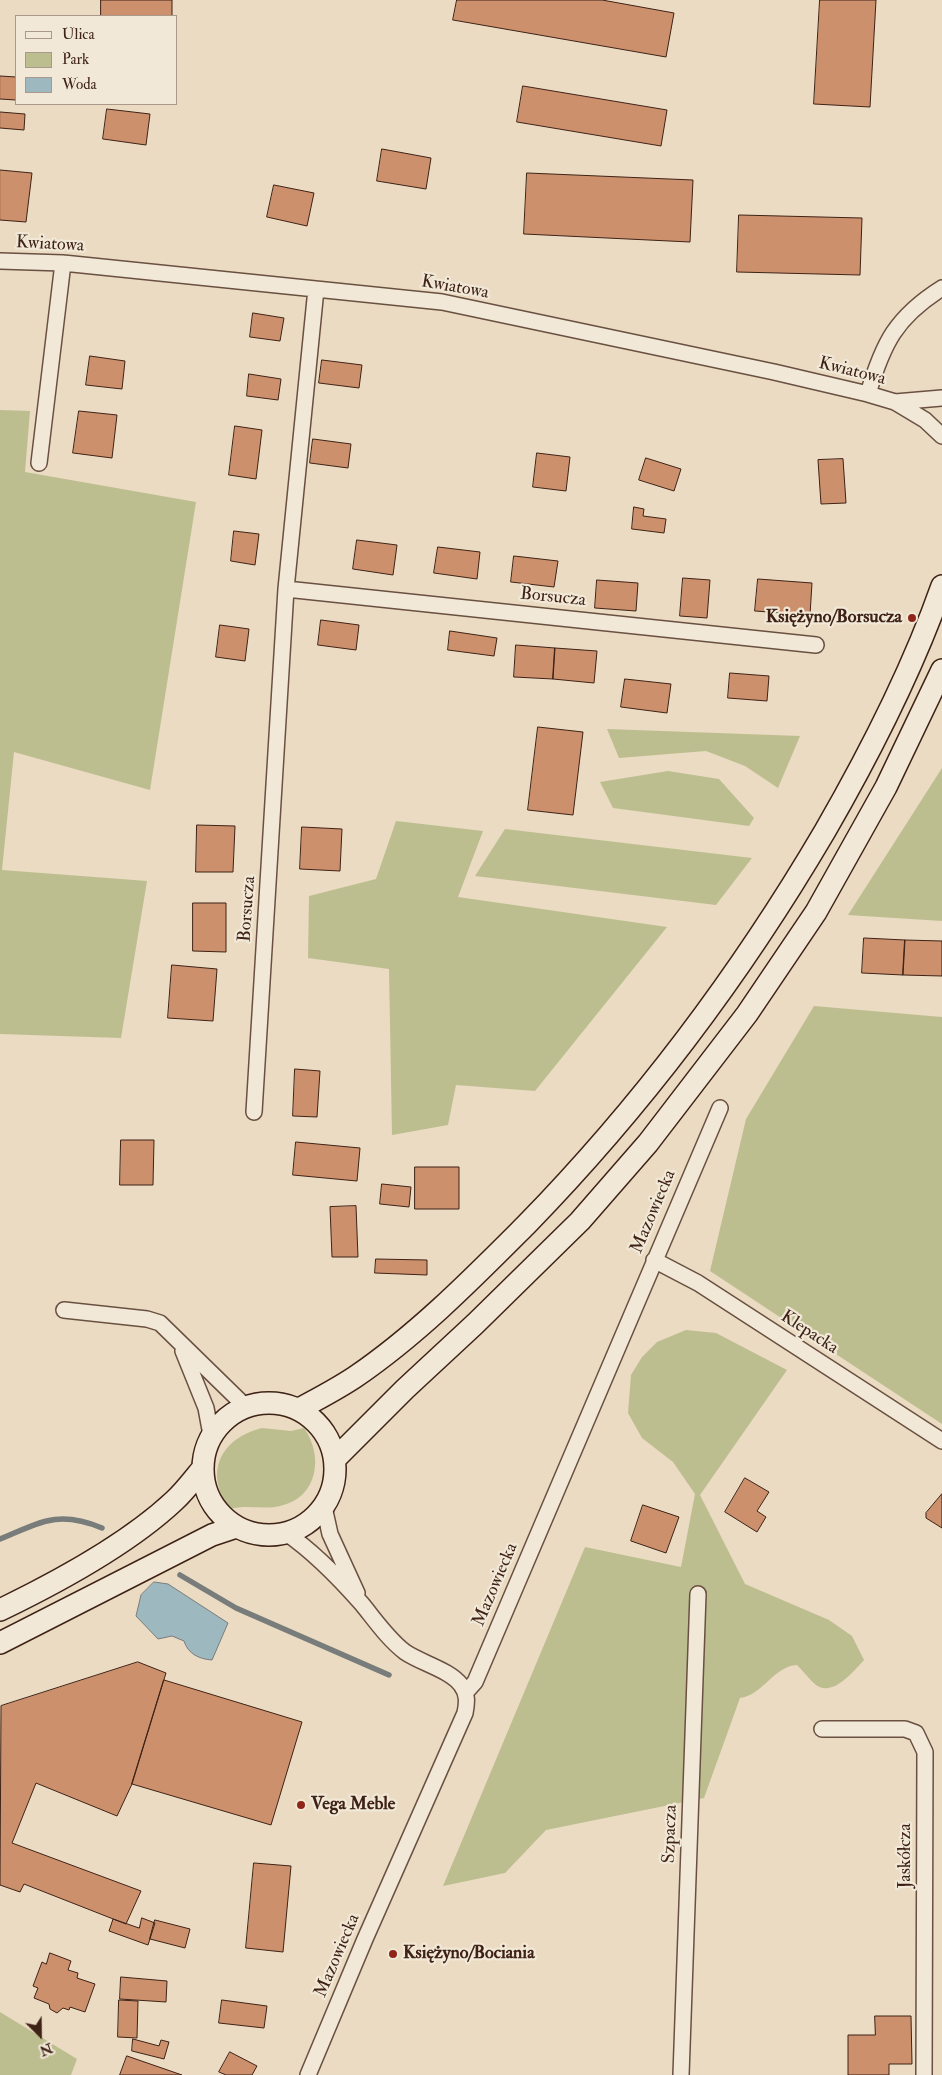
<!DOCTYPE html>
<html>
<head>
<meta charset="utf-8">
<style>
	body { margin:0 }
	#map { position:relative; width:942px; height:2075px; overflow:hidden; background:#eadbc2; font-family:"IM FELL Double Pica",serif }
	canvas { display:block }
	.legend { position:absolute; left:15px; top:15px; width:162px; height:90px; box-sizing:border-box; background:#f1e8d7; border:1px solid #aa998a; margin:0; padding:6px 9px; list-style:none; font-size:15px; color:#3f2216 }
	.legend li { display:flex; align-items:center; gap:10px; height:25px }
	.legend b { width:25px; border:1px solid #aa998a }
	.north { position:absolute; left:15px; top:2010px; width:50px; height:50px; -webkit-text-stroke:4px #f1e8d7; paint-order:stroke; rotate:157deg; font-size:14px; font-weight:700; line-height:20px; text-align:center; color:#3f2216 }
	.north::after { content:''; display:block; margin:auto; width:18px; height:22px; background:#3f2216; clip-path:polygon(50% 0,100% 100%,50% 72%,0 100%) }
</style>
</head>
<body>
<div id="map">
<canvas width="942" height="2075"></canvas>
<ul class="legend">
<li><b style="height:6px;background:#f1e8d7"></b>Ulica</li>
<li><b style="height:14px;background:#bdbe8f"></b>Park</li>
<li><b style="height:14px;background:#9eb8bf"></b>Woda</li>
</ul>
<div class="north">N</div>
</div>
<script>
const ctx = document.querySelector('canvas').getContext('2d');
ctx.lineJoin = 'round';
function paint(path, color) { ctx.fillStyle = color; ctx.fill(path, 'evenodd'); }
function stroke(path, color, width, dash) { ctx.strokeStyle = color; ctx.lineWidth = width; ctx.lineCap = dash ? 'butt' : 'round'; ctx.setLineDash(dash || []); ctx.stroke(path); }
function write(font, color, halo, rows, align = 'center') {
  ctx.font = font + ' "IM FELL Double Pica",serif'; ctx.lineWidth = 4.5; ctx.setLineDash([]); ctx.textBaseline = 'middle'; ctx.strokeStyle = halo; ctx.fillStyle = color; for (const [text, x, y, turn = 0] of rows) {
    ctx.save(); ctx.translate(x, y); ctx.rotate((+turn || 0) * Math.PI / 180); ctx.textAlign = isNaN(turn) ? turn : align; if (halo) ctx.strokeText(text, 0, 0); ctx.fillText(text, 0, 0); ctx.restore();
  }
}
paint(new Path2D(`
	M0 410 30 411 25 472 196 502 150 790 14 752 2 870 147 881 121 1038 0 1034Z
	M607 729 800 736 778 788 745 766 706 751 619 758Z
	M942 768V921L848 915Z
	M668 771 719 779 754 818 749 826 613 808 600 782Z
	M396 821 483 831 458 897 667 927 535 1091 456 1085 448 1125 392 1135 389 969 308 958 309 896 376 879Z
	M505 829 752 858 716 905 475 876Z
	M814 1006 942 1017V1424L710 1271 746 1119Z
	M686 1330 716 1333 787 1370 700 1495 745 1584 829 1620 852 1636 864 1660C853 1672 833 1697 816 1685 809 1679 803 1671 797 1665 774 1666 763 1695 740 1698L704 1798 546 1830 505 1873 443 1886 585 1547 681 1567 695 1494 673 1462 642 1438 628 1413 631 1375 642 1357 657 1342Z
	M262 1428 291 1431 304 1428C324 1456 318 1498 280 1506 263 1510 247 1504 230 1509 203 1473 221 1438 262 1428Z
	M0 2012 77 2059 71 2075H0Z`), '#bdbe8f');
const water = new Path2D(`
	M154 1582 168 1584 228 1623 212 1660C199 1659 188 1654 184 1641L172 1636 158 1639 136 1616 141 1595Z`);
paint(water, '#9eb8bf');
stroke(water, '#787c7b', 1);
stroke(new Path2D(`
	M0 1539C41 1522 58 1510 102 1528
	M180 1575 236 1608 389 1675`), '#787c7b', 5.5);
const building = new Path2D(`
	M101 0H172V16H101Z
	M457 0H602L674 13 666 57 453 20Z
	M820 0H876L870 107 814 104Z
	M0 76 16 77V100L0 99Z
	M523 86 667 110 661 146 517 122Z
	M107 109 150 114 146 145 103 139Z
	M0 112 25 114 24 130 0 128Z
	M382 149 431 158 426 189 377 181Z
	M0 170 32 173 26 222 0 220Z
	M527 173 693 180 690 242 524 234Z
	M274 185 314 193 307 226 267 217Z
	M739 215 862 218 860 275 737 272Z
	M253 313 284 318 280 341 250 337Z
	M90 356 125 361 122 389 86 385Z
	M322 360 362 365 359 388 319 383Z
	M249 374 281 379 278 400 247 396Z
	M79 411 117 415 112 458 73 453Z
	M235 426 262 430 256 479 229 475Z
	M313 439 351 444 348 468 310 463Z
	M537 453 570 457 566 491 533 487Z
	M646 458 681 469 674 491 639 480Z
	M843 459 846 503 821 504 818 460Z
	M634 507 644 509 643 516 666 519 664 533 632 529Z
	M234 531 259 534 255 565 231 561Z
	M357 540 397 545 393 575 353 569Z
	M438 547 480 552 477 579 434 573Z
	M514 556 558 561 554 587 511 582Z
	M683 578 710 580 707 618 680 616Z
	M758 579 812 583 810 615 755 611Z
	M597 580 638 583 636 611 595 608Z
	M321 620 359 625 356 650 318 645Z
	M220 625 249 629 245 661 216 657Z
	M450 631 497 638 494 656 448 650Z
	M516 645 555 648 553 679 514 677Z
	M555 648 597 651 594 683 553 679Z
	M730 673 769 676 767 701 728 698Z
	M625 679 671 684 667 713 621 707Z
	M538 727 583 732 573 815 528 810Z
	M197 825 235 826 233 872H196Z
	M302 827 342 829 340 871 300 869Z
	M193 903H226V952L193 951Z
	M864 938 905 940 903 975 862 973Z
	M905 940 942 941V976L903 975Z
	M172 965 217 969 213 1021 168 1018Z
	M295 1069 320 1071 317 1117 293 1116Z
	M121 1140H154L153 1185H120Z
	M296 1142 360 1148 357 1181 293 1175Z
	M415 1167H459V1209H415Z
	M382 1184 411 1187 409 1207 380 1204Z
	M356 1206 358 1257H332L330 1207Z
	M376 1259 427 1260V1275L375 1273Z
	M745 1478 769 1492 757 1511 766 1517 757 1532 725 1512Z
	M942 1494V1528L926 1518V1513Z
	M643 1505 679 1517 666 1553 631 1541Z
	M138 1662 166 1673 132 1784 117 1816 36 1783 12 1843 141 1891 126 1924 24 1884 20 1892 0 1885 1 1706Z
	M164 1680 302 1722 271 1825 132 1784Z
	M254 1863 291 1866 283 1952 246 1948Z
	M142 1918 155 1923 148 1945 109 1931 113 1919 139 1928Z
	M155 1920 190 1929 185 1948 150 1939Z
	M50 1953 71 1961 68 1970 78 1973 77 1978 95 1984 85 2012 70 2007 69 2010 63 2008 57 2013 50 2009 49 2004 34 1998 38 1988 33 1986 42 1962 46 1964Z
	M121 1977 167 1981 166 2002 120 1999Z
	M119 2000 138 2001 137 2038 118 2037Z
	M222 2000 267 2006 264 2028 219 2023Z
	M875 2016H911L912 2064H889V2075H848V2035H875Z
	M133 2039 159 2046 161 2040 169 2042 164 2059 132 2051Z
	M230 2052 257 2066 252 2075H226L219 2072Z
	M127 2056 182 2075H120Z`);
paint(building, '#cc906d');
stroke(building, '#3f2216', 1);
const street = new Path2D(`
	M0 261 63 263 442 302 774 372 868 394 895 402 925 420 942 436
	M868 394C883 343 896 317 942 288
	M895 402 942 398
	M39 463 63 263
	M286 589 816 645
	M254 1112 286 589 316 289
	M654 1260 698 1283 942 1441
	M64 1310 147 1319 160 1323 245 1406
	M183 1351 206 1408 211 1435
	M324 1507 330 1534 357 1593
	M286 1533C314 1552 339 1578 362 1604 375 1620 388 1639 405 1652 421 1663 450 1670 461 1685 468 1694 467 1703 465 1713L365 1939 308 2075
	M466 1692 475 1682 720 1108
	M822 1729H905L916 1733 925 1752 924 2075
	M681 2075 698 1594`);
const secondary = new Path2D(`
	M203 1469a66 66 0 1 1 132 0a66 66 0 1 1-132 0Z
	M299 1409C318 1399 337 1389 355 1377 418 1334 472 1279 526 1225 642 1106 741 974 825 831 870 753 912 671 942 586
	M335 1459 405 1389 475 1324 580 1221 648 1143 747 1014 816 912 886 787 942 670
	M0 1610C58 1582 127 1545 174 1501 184 1492 193 1480 202 1469
	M0 1643 212 1535 236 1527`);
stroke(street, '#6a5041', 18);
stroke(secondary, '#3f2216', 24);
stroke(street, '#f1e8d7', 15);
stroke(secondary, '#f1e8d7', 21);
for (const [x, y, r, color] of [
	[912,618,5,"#8f2418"],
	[301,1805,5,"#8f2418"],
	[393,1954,5,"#8f2418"]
]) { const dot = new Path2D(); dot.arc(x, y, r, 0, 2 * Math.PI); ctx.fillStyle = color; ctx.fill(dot); stroke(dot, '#f1e8d7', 2); }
write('18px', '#3f2216', '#f1e8d7', [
	["Kwiatowa",50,245,3],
	["Kwiatowa",455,288,10],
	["Kwiatowa",852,372,14],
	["Borsucza",553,598,6],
	["Borsucza",248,909,-86],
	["Mazowiecka",654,1212,-67],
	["Klepacka",809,1333,33],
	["Mazowiecka",496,1585,-67],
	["Szpacza",671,1834,-88],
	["Jaskółcza",906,1856,-90],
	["Mazowiecka",338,1956,-67]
]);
write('bold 18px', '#3f2216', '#f1e8d7', [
	["Księżyno/Borsucza",902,618,"right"],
	["Vega Meble",311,1805],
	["Księżyno/Bociania",403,1954]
], 'left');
</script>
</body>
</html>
